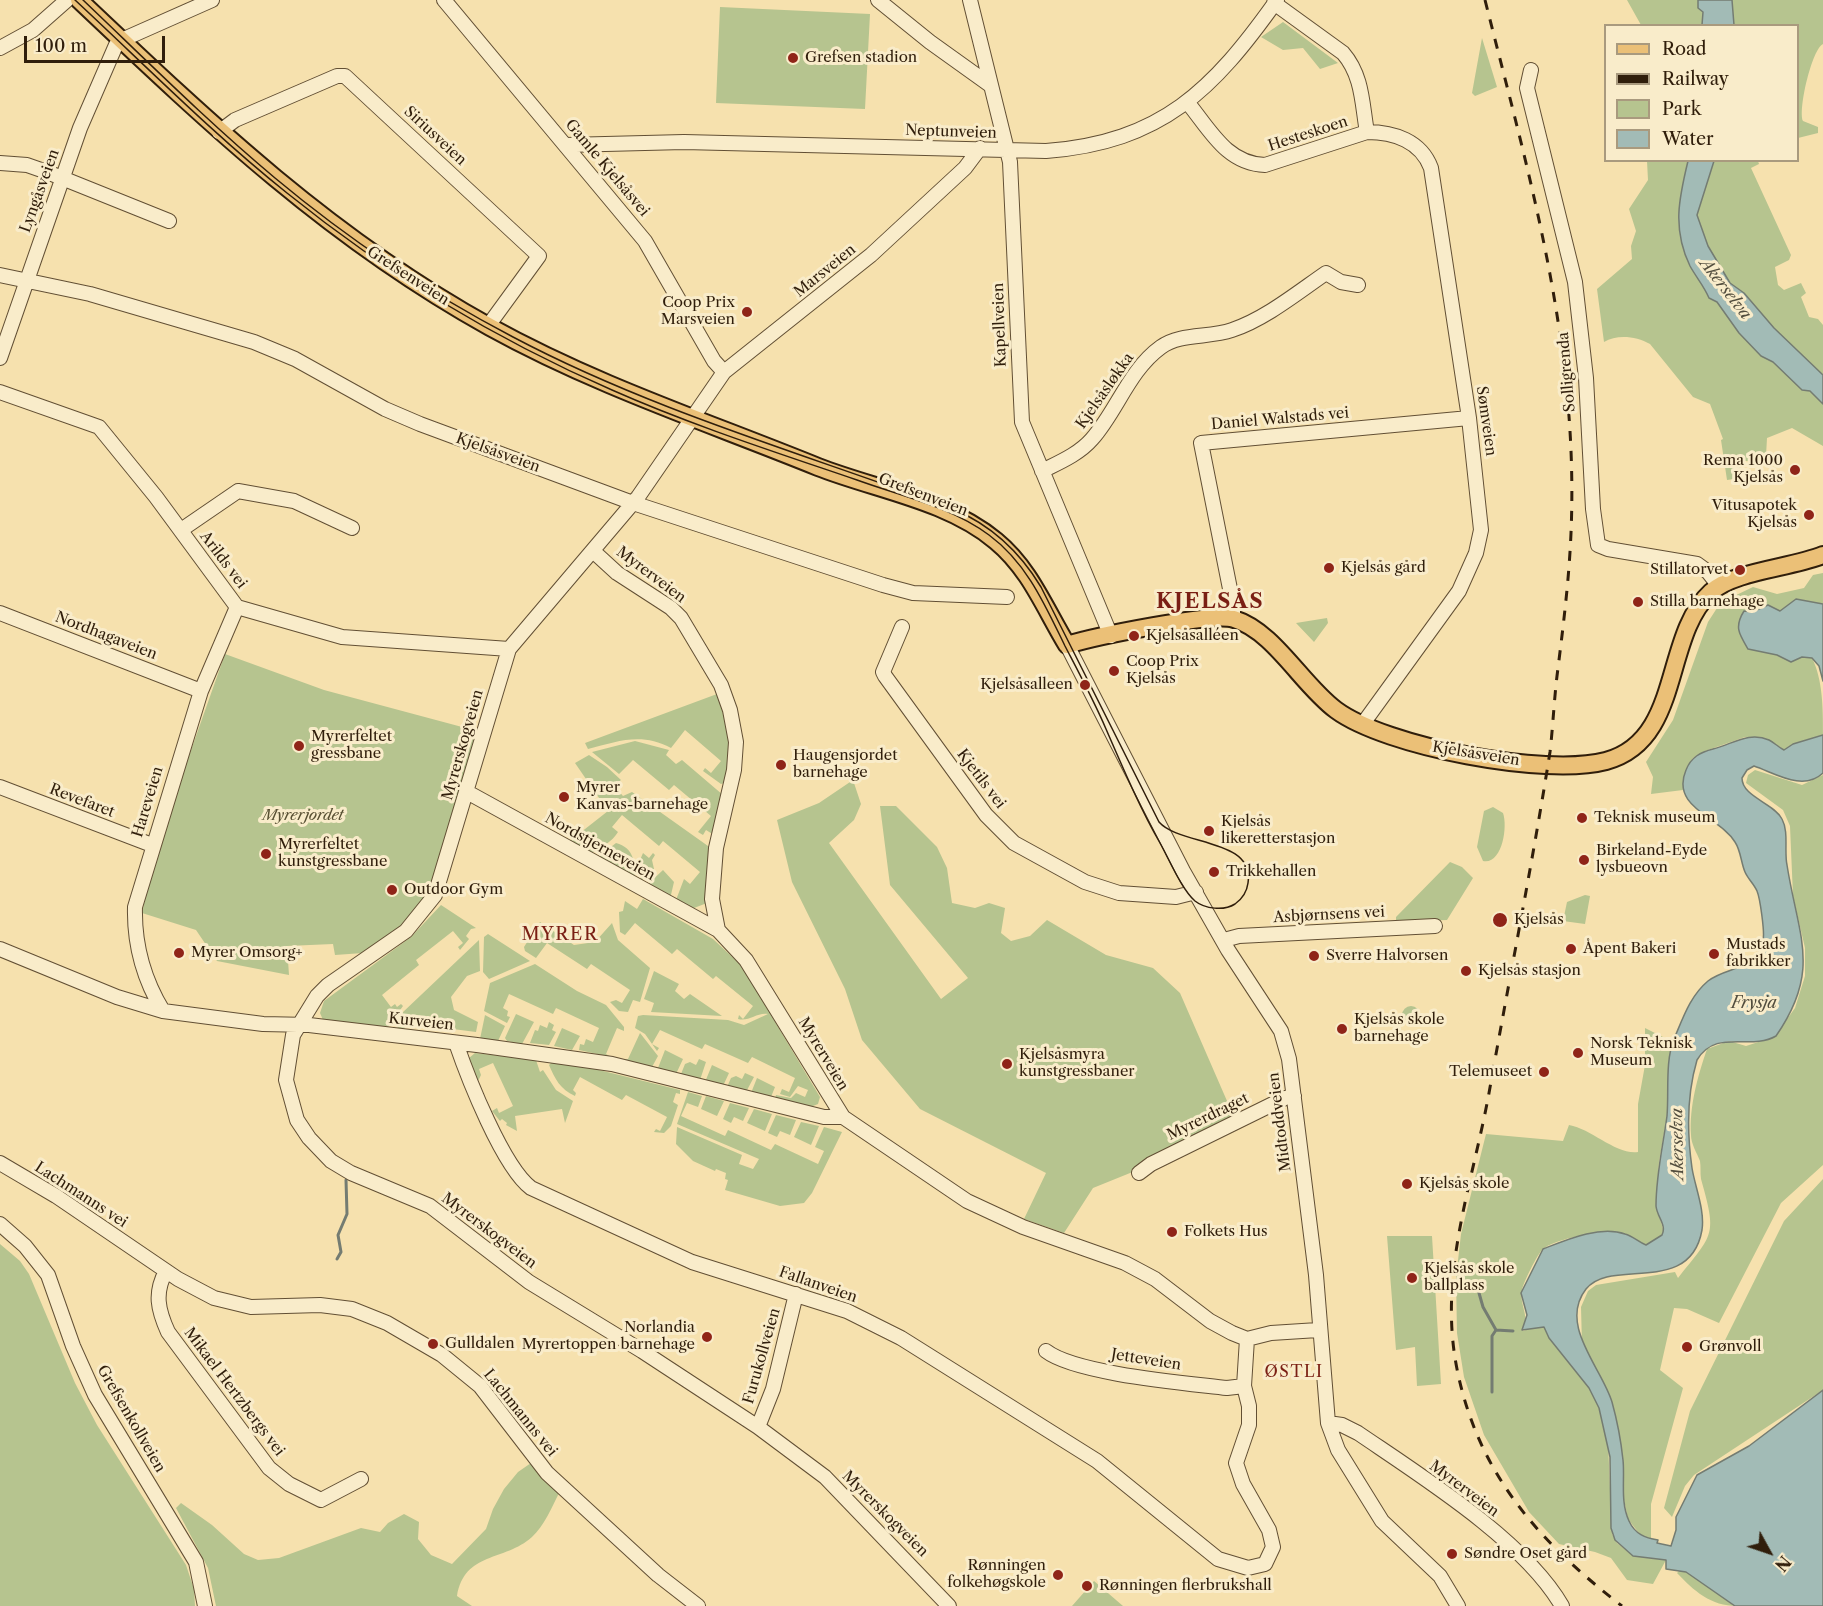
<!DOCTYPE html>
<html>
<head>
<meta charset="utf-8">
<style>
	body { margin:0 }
	#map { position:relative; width:1823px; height:1606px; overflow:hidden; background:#f6e1ae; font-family:"Libre Caslon Text",serif }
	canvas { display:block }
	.legend { position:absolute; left:1604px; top:24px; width:195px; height:138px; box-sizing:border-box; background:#f9ecca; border:2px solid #a99a7e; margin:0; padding:8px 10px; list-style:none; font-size:18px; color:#301e0b }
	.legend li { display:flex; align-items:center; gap:12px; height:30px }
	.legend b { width:30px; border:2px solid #a99a7e }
	.north { position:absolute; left:1739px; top:1522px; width:60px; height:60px; -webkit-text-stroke:4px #f9ecca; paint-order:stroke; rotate:130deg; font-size:16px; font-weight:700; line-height:24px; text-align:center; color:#301e0b }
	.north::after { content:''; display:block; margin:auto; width:21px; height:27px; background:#301e0b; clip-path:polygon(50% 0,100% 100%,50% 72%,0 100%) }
	.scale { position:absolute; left:24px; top:36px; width:141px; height:27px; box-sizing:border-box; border:3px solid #301e0b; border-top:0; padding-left:8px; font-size:18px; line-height:21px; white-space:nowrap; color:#301e0b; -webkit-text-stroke:4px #f9ecca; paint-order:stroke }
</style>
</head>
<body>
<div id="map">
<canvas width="1823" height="1606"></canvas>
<ul class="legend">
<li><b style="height:8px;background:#ebc077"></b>Road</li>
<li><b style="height:8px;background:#301e0b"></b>Railway</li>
<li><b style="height:16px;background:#b6c48f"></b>Park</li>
<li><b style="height:16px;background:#a2bbb6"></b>Water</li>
</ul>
<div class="north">N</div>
<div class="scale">100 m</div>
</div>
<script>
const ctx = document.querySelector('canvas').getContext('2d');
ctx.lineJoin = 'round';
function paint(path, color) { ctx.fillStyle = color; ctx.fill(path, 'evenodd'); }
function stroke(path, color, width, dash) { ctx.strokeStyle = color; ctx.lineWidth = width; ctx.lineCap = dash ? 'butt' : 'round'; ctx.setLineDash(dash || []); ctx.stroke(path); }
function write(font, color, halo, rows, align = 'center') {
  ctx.font = font + ' "Libre Caslon Text",serif'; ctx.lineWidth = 6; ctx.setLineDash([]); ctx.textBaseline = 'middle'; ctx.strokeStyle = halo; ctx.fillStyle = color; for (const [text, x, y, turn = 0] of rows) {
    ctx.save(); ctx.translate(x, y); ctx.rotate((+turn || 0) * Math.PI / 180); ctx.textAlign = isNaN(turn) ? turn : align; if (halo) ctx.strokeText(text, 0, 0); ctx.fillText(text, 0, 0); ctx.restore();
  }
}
paint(new Path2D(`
	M1627 0H1823V44C1812 49 1798 109 1803 121L1818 127V133L1798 138V26L1641 25Z
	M720 7 870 14 865 109 716 103Z
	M1283 22 1338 63 1320 69 1303 48 1283 50 1261 37Z
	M1482 38 1497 87 1475 96 1472 93Z
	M1647 161H1758L1759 164 1751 168 1791 255 1789 260 1775 267 1778 285 1784 290 1801 283 1806 293 1801 297 1809 317 1818 319 1823 325V446L1792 428 1767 438 1766 456H1751L1749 461H1740L1741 478 1727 480 1721 440 1723 439 1710 404 1693 397 1650 344C1636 336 1617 334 1604 342L1597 289 1632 259 1631 246 1636 231 1629 209 1648 180Z
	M1823 573V604L1797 599 1780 612 1768 605 1752 612 1777 655 1791 662 1802 657 1812 658C1823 680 1823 709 1823 735L1793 744 1784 750 1774 743 1745 737 1705 751 1693 758 1687 767 1683 790 1651 794 1653 777 1646 762 1673 720 1708 622 1717 608 1728 599 1753 587 1777 594 1804 588 1813 575Z
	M1327 618 1328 623 1314 642 1296 623Z
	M225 654 324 690 477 731 429 893 411 918 396 931 363 953 335 955 333 944 287 946 289 975 217 961 196 930 142 913 155 852Z
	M717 694C730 727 734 748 724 783L721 784 703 771 705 768 711 773 721 761 685 730 671 748C642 732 618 741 588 749L585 743Z
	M635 741 669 750 666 755 676 764 682 760 723 795 714 835 706 830 703 835 698 832 711 816 674 785 669 790 633 760 619 774 592 752Z
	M589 755 607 767 621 780 614 786 623 796 632 792 708 846 711 850 707 903 694 908 683 907 676 900 684 879 690 884 700 872 663 841 659 846 622 815 612 827 618 832C613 841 599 850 589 854L571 843V840L608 811 575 763Z
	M1755 770 1802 785 1823 775V1165L1781 1203 1719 1323 1687 1309 1674 1308 1660 1370 1683 1388 1651 1504V1539L1641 1536 1628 1519 1623 1495V1462L1617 1429 1606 1388 1582 1345 1581 1307 1588 1291 1596 1285 1675 1272 1678 1278C1714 1233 1717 1236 1701 1179 1700 1173 1701 1167 1700 1161 1697 1153 1691 1144 1691 1135 1689 1107 1698 1075 1707 1049L1729 1041 1746 1046 1774 1037 1795 1008 1805 976V948L1793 896 1790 826 1783 810 1746 783 1748 775Z
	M853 780 861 804 854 820 829 843 941 999 968 978 890 885 880 806H896L937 847 947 868 952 903 975 908 989 903 1005 908 1001 933 1011 941 1030 936 1047 920 1106 955 1153 968 1180 993 1234 1117 1135 1171 1093 1188 1064 1233 1024 1219 1046 1173 920 1109 862 1040 845 989 792 882 777 820 819 803Z
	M1493 807 1503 813C1508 827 1502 865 1483 861L1477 847 1484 811Z
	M616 843C634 848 635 862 635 878L597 858Z
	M643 853 649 858 653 853 655 855 652 860 654 869 641 881 640 860Z
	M1450 862 1462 867 1473 878 1447 920 1396 922V917Z
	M663 870 674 882 670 899 646 886Z
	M1585 895 1590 896 1585 924 1563 921 1567 902Z
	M643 899 713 939 741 965 820 1097 818 1104 808 1108 775 1099 776 1095 791 1098 796 1093 805 1097 808 1090 798 1086 790 1097 780 1094 782 1089 789 1092 795 1078 752 1057 748 1063 705 1044 702 1049 660 1030 652 1044 659 1048 657 1051 645 1034 635 1028 638 1016 643 1015 728 1020 744 1025 768 1014C757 1012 749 1022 738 1019L739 1015 743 1019 753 1006 716 976 713 979 677 949 672 954 635 923 625 935 620 932 619 912 623 911 625 901 637 909Z
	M441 905 476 928 471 929 466 936 469 939 460 950 458 947 463 943 453 931 416 960 419 965 382 995 391 1007 395 1004 397 1007 401 1004 403 1006 388 1027 323 1020 320 1013 324 1001 411 937Z
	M540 922 574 945 595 942 612 923 618 940 650 968 640 1002 633 1000 628 1012 619 1011 610 1002 616 1000 622 1003 630 990 591 964 587 969 547 943 536 958 525 951 524 947Z
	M488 934 530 961 489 979 483 972 484 937Z
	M479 940 480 971 467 976 451 997 454 1010 478 1022 476 1032 406 1023 404 1030 398 1029 397 1024 402 1013Z
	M535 964 577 991 606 1005 624 1027V1031L617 1028 606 1054 611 1057 579 1050 580 1044 584 1045 586 1039 593 1042 599 1028 556 1008 553 1014 509 994 503 1008 508 1011 507 1016 510 1017 507 1023 484 1011 490 983Z
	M654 971 679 984 675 991 684 999 690 994 722 1016 651 1012 654 1003 644 999Z
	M1402 1015a9 9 0 1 1 18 0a9 9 0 1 1-18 0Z
	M516 1014 534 1022 522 1044 507 1041 505 1038Z
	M485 1015 505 1026 498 1041 480 1039Z
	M549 1022 554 1025 552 1030 556 1032 549 1045 530 1043 535 1030 538 1031 540 1025 547 1028Z
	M562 1028 580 1036 572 1050 554 1046Z
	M1645 1028 1673 1042 1667 1116 1659 1162 1656 1206 1664 1232 1659 1239 1646 1245C1638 1242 1633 1236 1625 1234 1609 1228 1556 1238 1543 1249 1538 1253 1523 1283 1522 1290 1519 1305 1530 1315 1523 1331L1537 1326 1544 1327 1549 1338 1589 1388 1598 1405 1608 1442 1612 1534 1617 1543 1633 1556 1666 1560 1653 1584 1627 1580 1611 1558 1595 1552 1559 1544 1529 1512 1484 1435 1464 1377 1457 1333 1456 1278 1461 1234 1486 1134 1563 1141 1569 1125C1592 1129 1616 1155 1638 1152V1104L1645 1065Z
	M640 1033 658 1056 652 1067 621 1059H628Z
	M665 1050 683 1059 676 1074 658 1068Z
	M475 1053 536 1060 540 1072 543 1070 556 1090 573 1101 565 1123 562 1109 515 1116 517 1131 506 1125 507 1123 502 1119 500 1121 492 1111 497 1108 499 1113 513 1106 493 1063 479 1069 481 1075 478 1081 469 1058Z
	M699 1059 706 1062 700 1080 681 1074 685 1064 690 1062 696 1065Z
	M553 1061 595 1069 680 1090V1094L676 1093 673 1102 678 1105 671 1126 664 1133 654 1132 656 1129 660 1131 667 1117 626 1095 622 1100 580 1077 573 1090 576 1093 575 1096C560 1089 555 1079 549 1065Z
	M712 1065 729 1073 723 1086 705 1082Z
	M745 1073 754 1077 746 1092 727 1087 731 1078 736 1076 742 1079Z
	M757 1078 775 1087 771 1097 751 1093Z
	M688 1092 702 1096 698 1107 687 1103 681 1116 725 1136 728 1130 771 1150 775 1144 818 1164 824 1151 815 1147 824 1127 842 1132 812 1193 804 1203 780 1206 725 1190 728 1180 725 1179 726 1173 716 1169 715 1171 693 1161 676 1144 677 1127 742 1155 739 1164 753 1169 759 1159 677 1124Z
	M706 1096 724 1101 717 1116 701 1109Z
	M730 1103 749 1108 743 1121 734 1117 731 1123 723 1119Z
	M754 1109 772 1114 765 1131 747 1123Z
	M776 1115 796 1120 790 1135 780 1131 777 1137 768 1133Z
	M801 1122 819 1126 811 1145 794 1137Z
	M1823 1179V1390L1694 1475 1685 1486 1672 1517 1664 1508 1690 1411 1784 1221Z
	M1387 1236H1432L1441 1384 1417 1386 1415 1347 1396 1350Z
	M0 1244 20 1261 29 1274 75 1383 97 1425 186 1565 194 1589 195 1606H0Z
	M531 1463 559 1493C552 1507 544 1526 532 1537 504 1562 465 1551 457 1596L472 1606H216L208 1568 176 1508 181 1503 212 1525 244 1554 258 1560 279 1558 361 1528 380 1532 388 1523 404 1514 419 1522 418 1539 431 1555 452 1564 486 1529 493 1509 504 1489 518 1472Z
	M1684 1566 1737 1606C1711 1606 1694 1591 1677 1573Z
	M1094 1581 1123 1606H1072Z`), '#b6c48f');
const water = new Path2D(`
	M1698 0H1732L1734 25H1702L1703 12 1698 8Z
	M1688 161H1714L1697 215 1708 246 1730 283 1744 293 1774 328 1823 375V404L1810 391 1802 390 1773 362 1761 356 1739 333 1717 302 1709 298C1704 286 1696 277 1690 266 1672 229 1679 198 1688 161Z
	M1796 599 1823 604V681L1819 666 1812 658 1802 657 1791 662 1777 655 1748 649C1739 634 1734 627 1744 611L1752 612 1768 605 1780 611Z
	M1823 735V773C1803 792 1775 773 1754 766L1747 770 1742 778C1742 797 1774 803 1782 819 1789 832 1784 851 1787 865 1798 936 1822 970 1776 1036 1750 1051 1716 1028 1697 1060 1687 1094 1687 1133 1692 1168 1695 1187 1705 1210 1702 1230 1690 1297 1611 1257 1586 1289 1558 1325 1602 1368 1612 1402 1617 1420 1621 1441 1623 1460 1625 1478 1620 1502 1629 1521 1635 1534 1645 1538 1658 1540L1657 1543 1671 1546 1676 1530V1517L1697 1475 1749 1446 1823 1390V1606H1735L1686 1572 1666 1569V1560L1633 1556 1615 1540 1611 1528 1610 1457 1599 1408 1589 1388 1549 1338 1544 1327 1522 1330 1527 1315 1521 1293 1543 1249C1566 1240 1600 1225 1625 1234 1633 1236 1638 1242 1646 1245L1662 1235C1667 1225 1657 1217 1656 1206 1656 1175 1663 1146 1667 1116 1669 1092 1665 1061 1674 1039 1683 1018 1690 996 1708 981 1727 966 1758 971 1763 940 1765 933 1760 898 1757 891 1754 884 1748 879 1745 872 1741 863 1741 851 1735 842 1720 817 1670 808 1686 770 1691 757 1701 752 1713 749 1733 744 1749 731 1769 740 1775 743 1778 747 1784 750L1793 744Z`);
paint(water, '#a2bbb6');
stroke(water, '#747c72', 1.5);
stroke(new Path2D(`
	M337 1259 341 1252 338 1235 347 1214 346 1180
	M1479 1293 1483 1307 1496 1330
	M1496 1330 1513 1331
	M1492 1392V1336L1496 1330`), '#747c72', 3);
const minor = new Path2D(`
	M444 0 645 241 714 361 724 372
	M878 0 930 42 990 85
	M970 0 1010 162 1022 422 1111 636
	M0 48 33 30 67 0
	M1531 70 1527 88 1575 282 1586 378 1593 509 1598 545 1608 549 1697 564 1708 572 1719 586
	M1188 103C1210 130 1227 164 1265 165L1367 132C1362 105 1363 76 1343 53L1274 3
	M219 132 235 120 337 76H345L539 256 488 326
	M566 145 684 142 1046 151C1162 142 1213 90 1277 0
	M0 163 27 165 47 172 169 221
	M0 275 90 294 254 342 295 359 385 409 420 424 633 503 883 585 913 593 1007 597
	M0 358 80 128 116 45 124 39 212 0
	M0 392 99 427 156 497 237 607 342 637 509 649
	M1042 471C1060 462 1079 454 1092 439 1117 411 1129 370 1161 347 1180 333 1209 338 1232 330 1265 319 1297 293 1326 273L1341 282 1358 285
	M181 530 238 491 294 501 352 528
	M593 551 617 573 671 608 681 618 721 685 730 710 736 742 734 770 716 848 712 899 718 930 746 960 843 1117 967 1201 1023 1227 1125 1263 1155 1279 1210 1321 1232 1333 1247 1339 1271 1333 1318 1330
	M0 613 201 691
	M1233 619V604L1201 443 1469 418
	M902 627 883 672 885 676 986 815 1014 843 1085 882 1119 893 1176 897 1196 892
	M1067 645 1183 871 1228 950 1281 1031 1289 1059 1316 1275 1328 1423 1338 1450 1382 1521 1440 1576 1458 1606
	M1362 725 1459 591 1476 553 1481 530 1469 418 1431 168C1421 141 1394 132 1367 132
	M0 787 152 845
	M467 792 718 930
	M1224 940 1239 936 1435 926
	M0 949 117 997 163 1011 263 1024 309 1025 477 1045 612 1064 824 1117H843
	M163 1011C143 978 134 945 135 907L201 691 237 607
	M456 1043C468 1078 503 1167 531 1188L692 1262 847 1311 901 1338 1097 1461 1218 1559 1248 1568 1265 1564 1273 1547 1269 1530 1243 1484 1236 1463 1249 1425V1406L1244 1386 1247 1339
	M0 1163 56 1196 178 1279 214 1298 251 1307 320 1305 352 1309 387 1323 442 1355 480 1386 547 1473 658 1575 698 1606
	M1139 1173 1151 1164 1285 1098 1294 1096
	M0 1224 25 1246 48 1275 73 1346 95 1395 196 1562 205 1606
	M166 1271C154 1293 158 1310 168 1332L269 1468 289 1484 321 1500 361 1479
	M1046 1351C1076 1374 1186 1383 1227 1388L1244 1386
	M1328 1423 1342 1425 1358 1433C1421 1476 1525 1541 1562 1606
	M758 1427 773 1389 796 1294
	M949 1606 825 1477 758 1427 642 1351 529 1282 430 1206 351 1173 331 1161 309 1138 297 1120 286 1080 293 1035 317 996 328 985 406 931 435 895 509 649 638 497 724 372 871 255 965 168 980 148`);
const major = new Path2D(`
	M79 0C209 123 331 239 490 327 595 385 707 422 818 467 877 490 947 500 996 541 1030 569 1045 609 1067 645
	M1067 645C1093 637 1212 612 1234 619 1274 631 1302 685 1336 710 1386 747 1546 777 1606 761 1683 740 1662 637 1711 592 1734 571 1791 568 1823 555`);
stroke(minor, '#624f34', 16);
stroke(major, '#301e0b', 20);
stroke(minor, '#f9ecca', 14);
stroke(major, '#ebc077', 16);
stroke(new Path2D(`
	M75 0C145 65 213 134 287 193 386 273 495 339 612 390 691 425 775 452 857 480 901 496 952 507 989 535 1027 563 1045 605 1065 646 1079 673 1094 701 1106 729 1123 768 1139 806 1160 843 1169 859 1182 890 1195 901 1205 909 1224 911 1235 904 1242 899 1247 891 1248 883 1255 838 1180 846 1159 822L1041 587C1020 552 991 525 953 509 805 454 653 411 513 337 429 293 348 239 275 178 208 122 146 60 83 0`), '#301e0b', 1.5);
stroke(new Path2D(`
	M1485 0C1530 179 1579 345 1571 533 1569 581 1563 628 1557 676 1554 701 1553 726 1550 752 1532 866 1509 980 1489 1093 1472 1186 1438 1274 1457 1369 1478 1474 1539 1542 1622 1606`), '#301e0b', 3, [10, 10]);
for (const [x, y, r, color] of [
	[793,58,6,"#8f2418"],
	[747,312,6,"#8f2418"],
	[1795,470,6,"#8f2418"],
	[1809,515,6,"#8f2418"],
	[1329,568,6,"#8f2418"],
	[1740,570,6,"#8f2418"],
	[1638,602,6,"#8f2418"],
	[1134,636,6,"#8f2418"],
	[1114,671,6,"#8f2418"],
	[1085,685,6,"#8f2418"],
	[299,746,6,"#8f2418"],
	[781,765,6,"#8f2418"],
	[564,797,6,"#8f2418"],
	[1582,818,6,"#8f2418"],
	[1209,831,6,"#8f2418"],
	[266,854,6,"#8f2418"],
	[1584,860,6,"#8f2418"],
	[1214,872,6,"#8f2418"],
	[392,890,6,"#8f2418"],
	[1500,920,8,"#8f2418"],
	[1571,949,6,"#8f2418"],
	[179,953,6,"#8f2418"],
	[1714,954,6,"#8f2418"],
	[1314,956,6,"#8f2418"],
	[1466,971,6,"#8f2418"],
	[1342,1029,6,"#8f2418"],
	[1578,1053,6,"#8f2418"],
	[1007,1064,6,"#8f2418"],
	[1544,1072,6,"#8f2418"],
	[1407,1184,6,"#8f2418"],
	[1172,1232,6,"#8f2418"],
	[1412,1278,6,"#8f2418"],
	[707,1337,6,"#8f2418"],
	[433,1344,6,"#8f2418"],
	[1687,1347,6,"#8f2418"],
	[1452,1554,6,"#8f2418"],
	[1058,1575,6,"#8f2418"],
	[1087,1586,6,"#8f2418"]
]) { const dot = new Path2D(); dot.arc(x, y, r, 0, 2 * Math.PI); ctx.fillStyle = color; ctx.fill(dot); stroke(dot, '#f9ecca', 2); }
write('15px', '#301e0b', '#f9ecca', [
	["Grefsen stadion",805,58],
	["Coop Prix",735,303,"right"],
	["Marsveien",735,320,"right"],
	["Rema 1000",1783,461,"right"],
	["Kjelsås",1783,478,"right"],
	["Vitusapotek",1797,506,"right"],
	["Kjelsås",1797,523,"right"],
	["Kjelsås gård",1341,568],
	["Stillatorvet",1728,570,"right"],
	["Stilla barnehage",1650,602],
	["Kjelsåsalléen",1146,636],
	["Coop Prix",1126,662],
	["Kjelsås",1126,679],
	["Kjelsåsalleen",1073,685,"right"],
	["Myrerfeltet",311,737],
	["gressbane",311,754],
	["Haugensjordet",793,756],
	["barnehage",793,773],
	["Myrer",576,788],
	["Kanvas-barnehage",576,805],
	["Teknisk museum",1594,818],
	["Kjelsås",1221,822],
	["likeretterstasjon",1221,839],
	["Myrerfeltet",278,845],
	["kunstgressbane",278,862],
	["Birkeland-Eyde",1596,851],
	["lysbueovn",1596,868],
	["Trikkehallen",1226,872],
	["Outdoor Gym",404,890],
	["Kjelsås",1514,920],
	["Mustads",1726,945],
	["fabrikker",1726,962],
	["Åpent Bakeri",1583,949],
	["Myrer Omsorg+",191,953],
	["Sverre Halvorsen",1326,956],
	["Kjelsås stasjon",1478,971],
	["Kjelsås skole",1354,1020],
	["barnehage",1354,1037],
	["Norsk Teknisk",1590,1044],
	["Museum",1590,1061],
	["Kjelsåsmyra",1019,1055],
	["kunstgressbaner",1019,1072],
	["Telemuseet",1532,1072,"right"],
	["Kjelsås skole",1419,1184],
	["Folkets Hus",1184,1232],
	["Kjelsås skole",1424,1269],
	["ballplass",1424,1286],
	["Norlandia",695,1328,"right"],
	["Myrertoppen barnehage",695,1345,"right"],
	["Gulldalen",445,1344],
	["Grønvoll",1699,1347],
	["Søndre Oset gård",1464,1554],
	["Rønningen",1046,1566,"right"],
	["folkehøgskole",1046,1583,"right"],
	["Rønningen flerbrukshall",1099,1586]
], 'left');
write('15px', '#301e0b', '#f9ecca', [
	["Neptunveien",951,132,2],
	["Hesteskoen",1308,134,-18],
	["Siriusveien",435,136,43],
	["Gamle Kjelsåsvei",607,168,50],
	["Lyngåsveien",40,191,-70],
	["Marsveien",825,271,-39],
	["Grefsenveien",408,276,33],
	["Kapellveien",1000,325,-92],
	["Solligrenda",1567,372,-95],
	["Kjelsåsløkka",1105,391,-55],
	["Daniel Walstads vei",1280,419,-5],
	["Sømveien",1486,421,82],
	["Kjelsåsveien",498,453,20],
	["Grefsenveien",923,495,21],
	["Arilds vei",223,560,53],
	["Myrerveien",651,575,37],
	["Nordhagaveien",106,636,21],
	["Myrerskogveien",463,745,-74],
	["Kjelsåsveien",1476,754,9],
	["Kjetils vei",981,779,53],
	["Revefaret",82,801,21],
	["Hareveien",148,802,-73],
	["Nordstjerneveien",600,847,29],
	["Asbjørnsens vei",1329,915,-3],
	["Kurveien",421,1022,6],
	["Myrerveien",823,1054,59],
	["Myrerdraget",1208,1117,-26],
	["Midtoddveien",1280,1122,-97],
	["Lachmanns vei",81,1195,33],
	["Myrerskogveien",489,1231,37],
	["Fallanveien",818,1285,19],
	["Furukollveien",762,1356,-74],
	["Jetteveien",1146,1360,9],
	["Mikael Hertzbergs vei",234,1392,53],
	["Lachmanns vei",520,1413,51],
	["Grefsenkollveien",131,1419,60],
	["Myrerveien",1464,1489,37],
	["Myrerskogveien",885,1514,45]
]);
write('italic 15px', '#585033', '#f9ecca', [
	["Myrerjordet",303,816]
]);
write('italic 16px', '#524d3e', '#f9ecca', [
	["Akerselva",1725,289,52],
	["Frysja",1754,1003],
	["Akerselva",1678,1144,-91]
]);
ctx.letterSpacing = '1.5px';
write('16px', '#7a1f14', '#f9ecca', [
	["ØSTLI",1294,1372]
]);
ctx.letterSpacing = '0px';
ctx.letterSpacing = '1.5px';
write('18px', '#7a1f14', '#f9ecca', [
	["MYRER",560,935]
]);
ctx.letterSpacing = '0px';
ctx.letterSpacing = '1.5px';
write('bold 21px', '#7a1f14', '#f9ecca', [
	["KJELSÅS",1210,602]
]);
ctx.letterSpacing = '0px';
</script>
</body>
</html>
